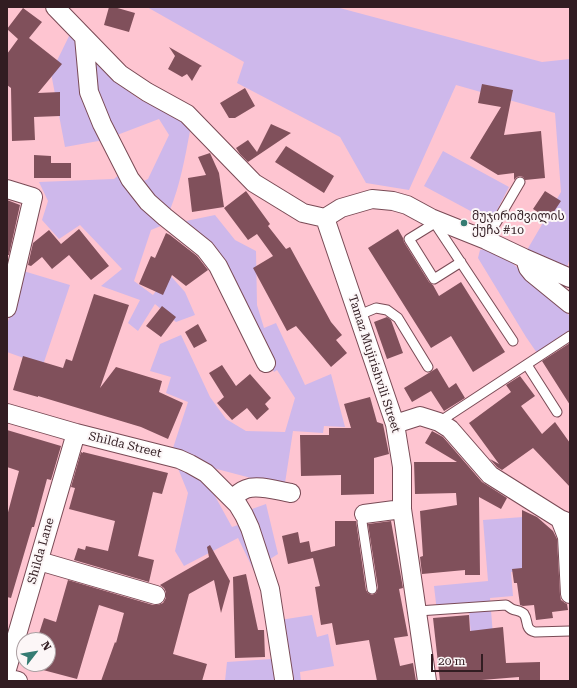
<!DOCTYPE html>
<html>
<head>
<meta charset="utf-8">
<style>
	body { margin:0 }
	#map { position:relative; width:577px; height:688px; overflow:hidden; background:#fec5d1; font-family:"Roboto Serif",serif }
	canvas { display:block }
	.frame { position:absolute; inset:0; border:8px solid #321d22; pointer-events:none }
	.north { position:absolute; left:16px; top:632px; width:40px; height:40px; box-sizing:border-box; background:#fcf6f7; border:1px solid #ab9fa2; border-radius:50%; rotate:59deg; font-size:11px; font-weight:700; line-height:16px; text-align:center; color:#321d22 }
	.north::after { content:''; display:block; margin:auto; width:14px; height:18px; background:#357c73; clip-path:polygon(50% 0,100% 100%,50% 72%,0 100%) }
	.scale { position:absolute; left:431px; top:654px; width:52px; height:18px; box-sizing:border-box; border:2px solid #321d22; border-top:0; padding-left:5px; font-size:12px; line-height:14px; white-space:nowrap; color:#321d22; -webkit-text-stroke:3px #fcf6f7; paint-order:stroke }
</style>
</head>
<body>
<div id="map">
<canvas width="577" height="688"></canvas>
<div class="frame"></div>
<div class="north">N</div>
<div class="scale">20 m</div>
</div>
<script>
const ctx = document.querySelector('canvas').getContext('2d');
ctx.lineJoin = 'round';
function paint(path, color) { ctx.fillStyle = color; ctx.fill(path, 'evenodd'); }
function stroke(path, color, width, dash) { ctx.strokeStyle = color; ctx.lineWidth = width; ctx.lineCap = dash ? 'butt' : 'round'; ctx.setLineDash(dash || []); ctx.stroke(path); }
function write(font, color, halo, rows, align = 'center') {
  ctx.font = font + ' "Roboto Serif","Noto Sans Georgian",serif'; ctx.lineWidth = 4; ctx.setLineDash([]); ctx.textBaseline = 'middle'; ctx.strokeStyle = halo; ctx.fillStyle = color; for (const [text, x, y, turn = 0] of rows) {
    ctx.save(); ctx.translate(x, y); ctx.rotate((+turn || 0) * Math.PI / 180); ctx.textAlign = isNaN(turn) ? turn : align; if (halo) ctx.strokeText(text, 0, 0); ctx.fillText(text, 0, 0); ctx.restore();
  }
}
paint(new Path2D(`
	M147 7H336L542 62 570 59V257L567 268 527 250 561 192 555 113 456 85 409 190 366 183 340 137 237 83 244 62Z
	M71 32 96 60 112 79 139 99 176 116 190 131C185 158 180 185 170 210L186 221 215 215 235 240 256 251 257 305 264 328 276 323 305 385 331 374 345 427 324 426 323 433 293 431 285 483 251 478 213 468 173 448 188 402 166 393 171 377 150 371 160 344 181 335 210 397 226 419 246 431 285 432 295 398 277 370 274 372 255 333 175 220 151 230 134 281 153 295 169 274 185 292 195 315 176 322 155 304 138 331 128 323 140 300 101 286 122 269 80 225 59 239 42 220 48 201 39 182 114 179 120 174 128 188 148 179 169 135 159 119 104 140 65 147 51 73Z
	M443 151 509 187 491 222 424 186Z
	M488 248 497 249 570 316V332L537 353 526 337 478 258 480 250Z
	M20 270 70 285 43 365 7 352V326Z
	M177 466 194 470 210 487 232 527 241 524 267 605 255 573 238 538 184 566 175 551 188 493Z
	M266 504 278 554 270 559 252 509Z
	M523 517 527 570 511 572 513 596 490 598 494 648 472 649 469 610 437 612 434 586 488 581 483 520Z
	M312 615 317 637 328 634 334 666 300 672 301 681H225L227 662 286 658 280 620Z`), '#ceb8eb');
paint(new Path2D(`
	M109 7H114L135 13 129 32 104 25Z
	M23 8 42 22 29 38 62 64 38 93 60 92V116L34 117 35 140 12 141 11 88 7 85V54L18 39 7 29Z
	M169 47 202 66 200 67 192 81 187 74 182 77 168 69 175 56Z
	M482 84 513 90 504 135 541 131 545 178 525 180 523 177 520 176 517 177 514 180V173L498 175 470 158 501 107 478 103Z
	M245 88 255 106 235 118H229L220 103Z
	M271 124 291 133 248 162 240 154 236 148 248 140 257 152Z
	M286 146 334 176 324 193 275 162Z
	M210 153 219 173 224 207 192 212 188 178 206 175 198 157Z
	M34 155 51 156V163H71V178H34Z
	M246 191 270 224 268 226 286 249 290 247 331 322 342 335 336 340 347 353 331 367 296 326 287 331 253 268 273 256 257 234 248 240 224 208Z
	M545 191 561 201 549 219 533 209Z
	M7 200 20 205 9 255H7Z
	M79 229 109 266 91 280 69 255 52 269 42 257 31 266 28 265 33 243 49 230 61 244Z
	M398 229 403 238 404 242 429 282 433 285 439 296 461 282 505 352 473 372 451 336 431 348 368 248Z
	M166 233 170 235 197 256 208 270 186 286 172 275 163 295 139 284 151 256 155 258Z
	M94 294 129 305 100 388 116 367 162 381 159 392 183 403 168 439 141 427 38 396V397L13 390 23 356 63 368 66 359 72 361Z
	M162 306 176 317 161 337 146 326Z
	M387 317 391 320 403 353 387 359 374 322Z
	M198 324 207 341 194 348 185 332Z
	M570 343V405L542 361Z
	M222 365 236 386 250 374 271 398 265 404 269 409 257 420 247 408 232 420 217 403 224 397 209 373Z
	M437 368 449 388 456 383 465 398 444 411 431 391 412 402 404 388Z
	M520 376 535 396 521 406 542 434 555 422 570 443V487L533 448 502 470 497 467 490 459 499 464 469 423 511 392 506 385Z
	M370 397 377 422 383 424 389 454 374 458V494L341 495V475L301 476 300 435H329V428H351L344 404Z
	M7 430 61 446 51 480 47 479 34 527H32L11 598 7 597V516L19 471 7 467Z
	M432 431 443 437 482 482 507 498 501 509 479 497 480 575H465V570L422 574 420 557 423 556 420 511 457 505 456 493 415 494 414 462H457L425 443Z
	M81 452 83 453V452L168 473 162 494 153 492 138 556 154 560 149 582 74 560 78 548 85 550 86 546 108 551 115 521 69 509 75 488 71 487Z
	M522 510 537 517 553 531 557 539 560 595 561 600 565 603 567 604 568 610 552 612 553 618 536 620 534 605 523 606 520 605 517 583H514L512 569 522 568Z
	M335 521H356L366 590 368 593 372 595 376 593 378 588 368 524 391 521 403 588 399 589 408 636 394 638 400 666 413 663 416 681H377L369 640 336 645 332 623 321 625 315 587 320 586 313 558 288 564 282 536 298 532 300 543 309 541 311 552 335 546Z
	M210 545 230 581 221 613 214 580 189 594 173 654 207 664 202 681H101L115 642 116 643 124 613 99 605 77 679 43 670 45 664H48V652L51 640H37L44 618 56 622 68 580 153 605H158L163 603 166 598V592L164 588 160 585 209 557 207 547Z
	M246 574 258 630H264L265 657 235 658 233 577Z
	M469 615 470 631 503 627 506 663 540 662V681H519V677L469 681H440L433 618Z`), '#80505b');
const service = new Path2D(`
	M434 222 513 341
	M435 223 409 239 434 279 461 262
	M486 240 520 182
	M359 315 376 308 387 310 398 318 428 367
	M527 365 557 412
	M439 422 570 336
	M364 514 362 522 372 589
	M418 611 506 605C508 606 510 608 512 609 516 611 520 610 524 614 529 621 524 629 535 632L570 631`);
const minor = new Path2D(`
	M55 7 120 74 147 92 187 114 254 183 303 213 325 218 341 208 372 199 393 201 407 205 431 218 486 240 524 258 570 278
	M84 37 89 92 102 124 130 179 148 202 165 217 205 249 218 266 266 363
	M7 189 33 197 7 308
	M325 218 395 424 402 467V509L427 681
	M525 259 528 268 532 273 570 304
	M7 413 76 433 179 459 190 464 206 473 238 505 244 515 250 528 270 589 284 679
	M395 424 420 416 439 422 450 429 490 475 560 519 570 523
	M232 499C236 495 241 491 246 489 258 484 278 491 291 493
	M364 514 402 509
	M560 519 567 537 570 594
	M39 561 156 595
	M7 669 76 433
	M7 678 18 681`);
stroke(service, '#794a55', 11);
stroke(minor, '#794a55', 20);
stroke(service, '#fff', 9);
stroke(minor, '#fff', 18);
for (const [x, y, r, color] of [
	[464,223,4,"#357c73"]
]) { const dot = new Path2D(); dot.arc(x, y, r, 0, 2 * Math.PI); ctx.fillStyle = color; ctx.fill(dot); stroke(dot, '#fcf6f7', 1.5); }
write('12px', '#321d22', '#fcf6f7', [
	["მუჯირიშვილის",472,216],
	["ქუჩა #10",472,230]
], 'left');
write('12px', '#321d22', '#fcf6f7', [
	["Tamaz Mujirishvili Street",374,364,72],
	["Shilda Street",125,445,14],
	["Shilda Lane",41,551,-74]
]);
</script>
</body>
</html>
